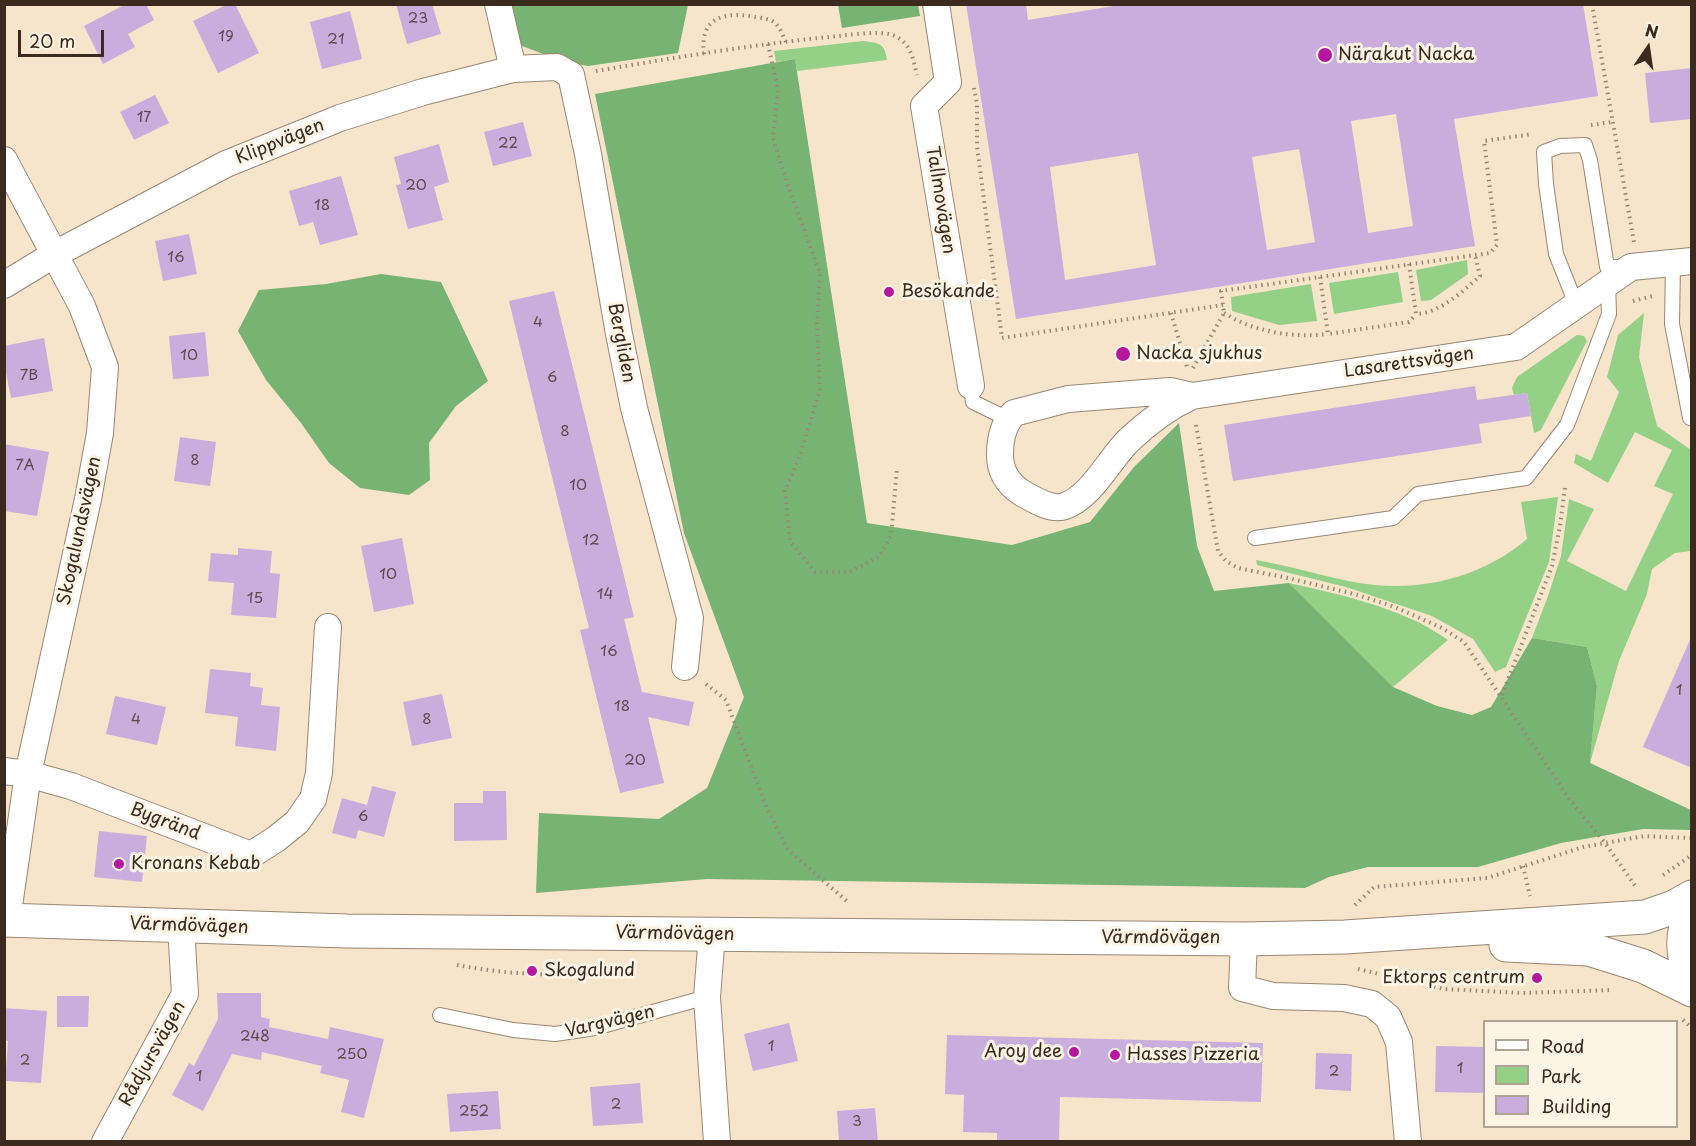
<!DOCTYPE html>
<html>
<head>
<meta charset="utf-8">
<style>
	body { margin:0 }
	#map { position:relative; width:1696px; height:1146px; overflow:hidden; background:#f6e4cb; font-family:"Playpen Sans",sans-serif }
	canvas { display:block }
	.frame { position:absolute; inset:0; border:6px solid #3b2a1e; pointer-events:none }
	.legend { position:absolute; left:1483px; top:1020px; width:195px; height:108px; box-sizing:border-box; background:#fcf5e5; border:2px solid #afa495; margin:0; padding:8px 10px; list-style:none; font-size:18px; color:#3b2a1e }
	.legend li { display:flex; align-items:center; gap:12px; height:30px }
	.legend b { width:30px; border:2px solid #afa495 }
	.north { position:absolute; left:1618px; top:18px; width:60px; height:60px; -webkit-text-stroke:4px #fcf5e5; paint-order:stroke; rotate:13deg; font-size:16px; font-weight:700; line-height:24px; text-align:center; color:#3b2a1e }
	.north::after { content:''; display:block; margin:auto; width:21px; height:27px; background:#3b2a1e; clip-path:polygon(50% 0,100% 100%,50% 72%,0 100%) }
	.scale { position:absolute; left:18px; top:30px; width:86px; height:27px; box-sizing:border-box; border:3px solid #3b2a1e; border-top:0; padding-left:8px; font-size:18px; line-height:21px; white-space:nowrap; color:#3b2a1e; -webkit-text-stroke:4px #fcf5e5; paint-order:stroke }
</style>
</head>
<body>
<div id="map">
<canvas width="1696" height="1146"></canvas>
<div class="frame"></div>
<ul class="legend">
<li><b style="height:8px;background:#fff"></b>Road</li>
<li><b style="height:16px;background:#94d186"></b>Park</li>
<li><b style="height:16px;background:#c9aedd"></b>Building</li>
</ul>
<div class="north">N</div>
<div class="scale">20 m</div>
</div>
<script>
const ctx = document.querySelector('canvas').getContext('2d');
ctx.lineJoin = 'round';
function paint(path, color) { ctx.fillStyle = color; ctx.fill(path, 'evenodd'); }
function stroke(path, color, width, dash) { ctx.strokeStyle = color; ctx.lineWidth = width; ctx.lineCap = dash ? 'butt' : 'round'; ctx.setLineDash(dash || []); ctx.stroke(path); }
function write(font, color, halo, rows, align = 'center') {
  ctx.font = font + ' "Playpen Sans",sans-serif'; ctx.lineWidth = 6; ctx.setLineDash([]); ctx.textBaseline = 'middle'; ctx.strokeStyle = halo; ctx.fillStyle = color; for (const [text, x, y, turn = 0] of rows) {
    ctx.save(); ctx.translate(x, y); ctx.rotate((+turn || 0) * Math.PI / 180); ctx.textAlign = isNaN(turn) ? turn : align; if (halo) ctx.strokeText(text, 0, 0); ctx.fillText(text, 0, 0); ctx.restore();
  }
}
paint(new Path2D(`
	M863 41C879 43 885 43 887 60L797 71 795 59 776 62 774 51Z
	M1467 260 1468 274 1431 300 1421 301 1416 270Z
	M1398 272 1403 302 1334 314 1329 283Z
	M1311 284 1317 321 1279 325 1232 311 1231 297Z
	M1644 313 1639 357 1657 426 1691 450V551L1675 553 1652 569 1647 594 1619 661 1590 763 1597 686 1587 647 1532 638 1548 596 1561 556 1569 499 1594 509 1567 561 1626 591 1673 494 1654 486 1672 450 1635 432 1608 483 1574 463 1576 454 1591 461 1619 392 1607 377 1618 335Z
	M1577 335 1584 336 1587 341 1541 430 1534 433 1527 393 1514 395 1512 388 1517 377Z
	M1558 497 1549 562 1506 667 1495 672 1473 639 1432 616 1346 587 1257 565 1256 560C1291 566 1325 577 1359 583 1419 593 1481 578 1527 539L1521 502Z
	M1289 583C1331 592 1381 604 1420 623 1430 628 1439 634 1448 640L1393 687Z`), '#94d186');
paint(new Path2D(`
	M507 5H688L678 53 588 66 565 62 522 46Z
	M838 5H918L920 16 842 28Z
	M795 59 867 523 1012 545 1090 522 1134 467 1179 423 1197 546 1214 591 1289 583 1393 687 1437 706 1472 715 1491 707 1532 638 1587 647 1597 686 1590 763 1691 810V830L1643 829 1561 843 1478 867H1368L1329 877 1305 888 707 879 536 893 539 813 659 819 707 788 744 697 684 533 595 94Z
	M381 274 441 282 488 381 456 406 429 443 430 480 409 495 360 488 329 463 301 423 266 380 238 331 259 290 326 284Z`), '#77b373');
paint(new Path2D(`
	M126 4H146L154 20 128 34 135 47 103 64 84 26Z
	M228 4H235L259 53 218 73 193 21Z
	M396 4H432L441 34 407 44Z
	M966 4H1026L1028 20 1126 4H1583L1598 96 1454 119 1475 246 1016 319ZM1396 114 1413 226 1368 233 1351 121ZM1299 149 1315 242 1267 250 1252 157ZM1138 153 1156 265 1065 280 1050 167Z
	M350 11 362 59 322 69 310 22Z
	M1692 68V119L1650 123 1645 73Z
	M155 95 169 123 134 140 120 112Z
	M523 122 532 156 493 166 484 132Z
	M439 144 449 182 434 187 443 220 408 229 396 185 401 184 394 157Z
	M341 176 358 235 320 245 313 222 299 226 289 191Z
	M189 234 197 274 163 281 155 241Z
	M554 291 634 617 624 619 642 692 694 702 689 726 648 717 664 783 620 793 580 630 589 628 509 301Z
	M205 332 209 376 173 379 169 336Z
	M44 338 53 391 11 398 4 362V346Z
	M1475 386 1477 400 1527 393 1531 416 1479 424 1482 443 1233 481 1224 425Z
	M180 437 216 442 210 486 174 481Z
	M4 444 49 452 37 516 4 511Z
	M402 538 414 604 374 612 361 546Z
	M238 548 272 551 270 573 280 574 276 618 231 615 234 583 208 581 211 553 238 555Z
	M1692 635V768L1643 747Z
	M210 669 251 673 250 686 263 688 261 705 280 707 276 751 235 746 238 717 205 713Z
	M442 694 452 738 412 746 403 702Z
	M115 696 166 707 157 745 106 734Z
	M372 786 396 792 384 837 358 830 356 839 332 833 342 798 367 805Z
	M483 791H506L507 840 454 841V803H483Z
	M99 831 147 836 142 882 94 877Z
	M217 993H261V1017L270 1019 269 1027 328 1039 330 1027 384 1039 364 1118 341 1112 349 1080 320 1073 322 1066 262 1052 261 1060 232 1054 203 1111 172 1095 189 1063 194 1066 218 1019Z
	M57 996H89L88 1027H57Z
	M4 1008 47 1011 41 1083 5 1081 8 1041 4 1040Z
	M789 1023 798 1061 753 1071 744 1034Z
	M947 1035 1263 1043 1261 1102 1060 1097 1059 1142H997V1133L963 1132 964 1095 945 1094Z
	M1436 1046 1485 1047V1093L1435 1092Z
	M1316 1053 1352 1054 1351 1091 1315 1089Z
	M640 1083 643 1123 593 1126 590 1087Z
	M498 1091 501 1129 450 1132 447 1094Z
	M875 1108 878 1142H839L837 1111Z`), '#c9aedd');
const service = new Path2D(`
	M1673 263 1672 324 1690 418
	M1576 304 1556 254 1546 184 1544 152 1560 146 1585 145 1590 160 1607 267H1628
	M971 386 973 402 1008 419
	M1255 538 1393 518 1418 494 1526 478 1567 425 1609 314 1608 283
	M440 1015 513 1030 555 1034 595 1028 707 997`);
const minor = new Path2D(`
	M936 4 948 82 924 106 971 386
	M513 69 557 67 571 75 588 154 619 334 634 408 690 618 685 667
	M4 160 82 306 105 367 100 433 88 499 28 774 7 920
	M4 285 55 254 226 164 340 118 423 92 513 69 498 4
	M1192 396 1170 391 1068 399 1014 413C1003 424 1000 439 1000 455 1000 471 1008 484 1022 493 1033 499 1051 511 1065 506 1091 497 1109 460 1128 441 1147 423 1168 407 1192 396L1516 347 1631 267 1692 261
	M4 771 28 774 71 786 251 855 276 839 297 822 313 799 319 773 328 627
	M712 934 707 997 717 1142
	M1244 939 1242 988 1273 996 1344 998 1372 1004 1388 1017 1399 1042 1408 1142
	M105 1142 185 994 181 926`);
const secondary = new Path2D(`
	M1692 909C1681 934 1681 954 1692 979
	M4 920 347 931 1244 939 1345 937 1645 917 1674 907 1692 897
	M1506 945 1589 949 1643 966 1692 990`);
stroke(service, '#988774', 16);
stroke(minor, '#988774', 28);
stroke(secondary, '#988774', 35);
stroke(new Path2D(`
	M1592 4 1634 242
	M768 44 778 90 773 138 787 183 820 273 817 324 820 389 801 453 785 491 790 541 815 572H850L879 557 891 536 897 468
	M704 54C699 17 725 11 755 17 762 18 773 19 777 25 781 29 783 37 786 42
	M596 71C673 58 750 45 828 37 843 36 878 30 892 35 910 41 913 58 917 75
	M974 88 977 104V146L1002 338 1223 305
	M1591 125 1612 122
	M1409 264 1416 314C1440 313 1463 291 1480 276L1475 255
	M1320 277 1328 334 1409 322 1416 314
	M1633 301 1653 296
	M1171 313 1187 367
	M1224 313C1254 332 1292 338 1328 334
	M1193 368 1224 313 1221 291 1490 253 1497 245 1484 141 1533 134
	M1196 425 1218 551 1226 561 1238 568 1288 578 1358 595 1395 607 1442 628 1464 642 1570 800 1605 843 1636 887
	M706 684 726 700 766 806 788 850 849 903
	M1502 695 1552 566 1560 526 1565 487
	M1523 866 1530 896
	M1663 875 1692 855
	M1355 905 1374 887 1487 878 1583 847 1644 836 1692 838
	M457 965C515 976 574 978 632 967
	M1358 969 1444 989 1523 993 1612 990
	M1683 1020 1692 1028`), '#988774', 4, [1.5, 4.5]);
stroke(service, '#fff', 14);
stroke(minor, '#fff', 26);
stroke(secondary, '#fff', 33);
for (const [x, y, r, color] of [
	[1325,55,8,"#b5179e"],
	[889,292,6,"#b5179e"],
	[1123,354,8,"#b5179e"],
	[119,864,6,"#b5179e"],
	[532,971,6,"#b5179e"],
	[1537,978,6,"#b5179e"],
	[1074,1052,6,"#b5179e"],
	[1115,1055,6,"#b5179e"]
]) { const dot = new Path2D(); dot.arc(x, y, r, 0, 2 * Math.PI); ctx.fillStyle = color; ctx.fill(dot); stroke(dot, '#fcf5e5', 2); }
write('15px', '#5e4b4e', null, [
	["23",418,19],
	["19",226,37],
	["21",336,40],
	["17",144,118],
	["22",508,144],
	["20",416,186],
	["18",322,206],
	["16",176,258],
	["4",538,323],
	["10",189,356],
	["7B",29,376],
	["6",552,378],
	["8",565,432],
	["8",195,461],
	["7A",25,466],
	["10",578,486],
	["12",591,541],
	["10",388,575],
	["14",605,595],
	["15",255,599],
	["16",609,652],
	["1",1679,691],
	["18",622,707],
	["4",136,720],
	["8",427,720],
	["20",635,761],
	["6",363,817],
	["248",255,1037],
	["1",771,1047],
	["250",352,1055],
	["2",25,1061],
	["1",1460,1069],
	["2",1334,1072],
	["1",199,1077],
	["2",616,1105],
	["252",474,1112],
	["3",857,1122]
]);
write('18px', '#3b2a1e', '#fcf5e5', [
	["Närakut Nacka",1338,55],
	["Besökande",901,292],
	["Nacka sjukhus",1136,354],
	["Kronans Kebab",131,864],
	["Skogalund",544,971],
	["Ektorps centrum",1525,978,"right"],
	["Aroy dee",1062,1052,"right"],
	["Hasses Pizzeria",1127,1055]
], 'left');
write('18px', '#3b2a1e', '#fcf5e5', [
	["Klippvägen",280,142,-22],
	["Tallmovägen",940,200,81],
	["Bergliden",621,343,79],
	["Lasarettsvägen",1409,363,-8],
	["Skogalundsvägen",80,531,-78],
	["Bygränd",165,822,21],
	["Värmdövägen",189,926,2],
	["Värmdövägen",675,934,1],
	["Värmdövägen",1161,938],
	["Vargvägen",610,1022,-13],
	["Rådjursvägen",153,1054,-61]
]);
</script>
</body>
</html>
